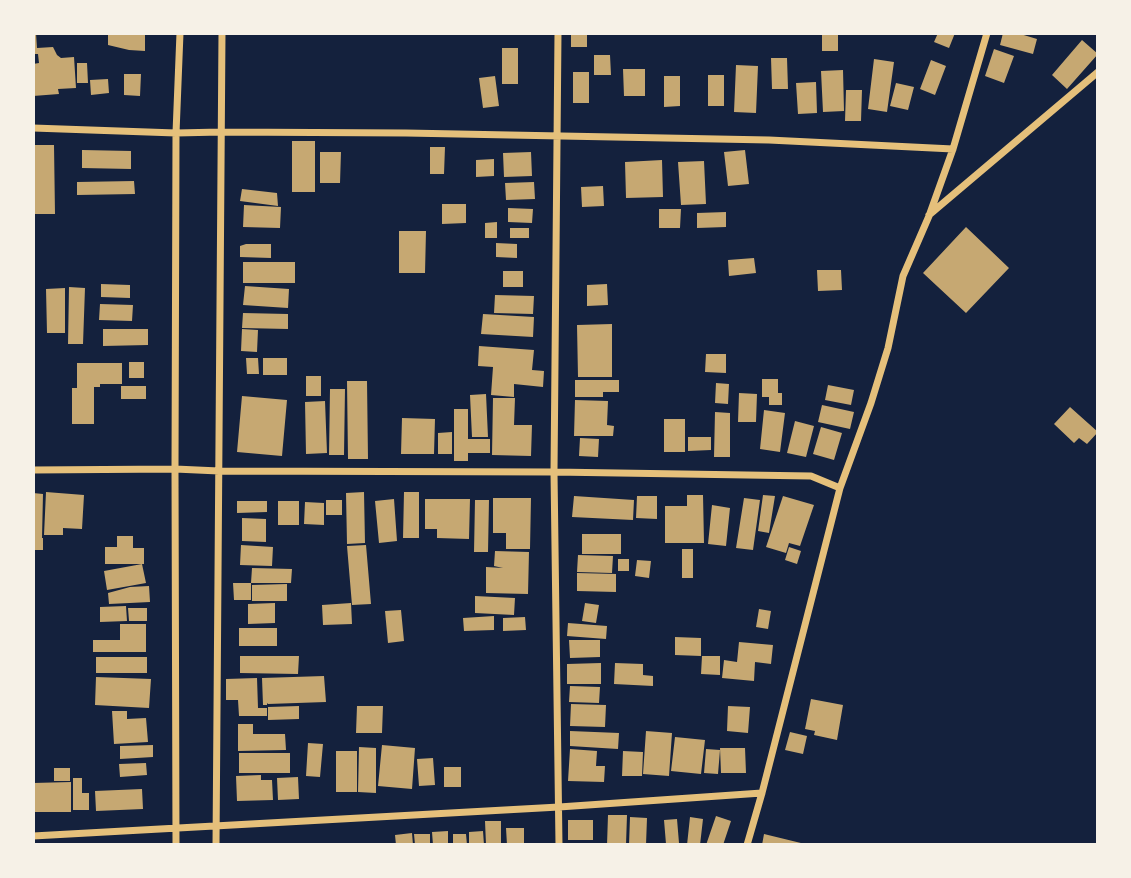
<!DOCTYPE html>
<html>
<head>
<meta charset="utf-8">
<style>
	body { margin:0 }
	#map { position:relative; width:1131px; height:878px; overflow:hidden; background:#14213d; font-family:"PT Sans",sans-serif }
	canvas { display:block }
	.frame { position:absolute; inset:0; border:35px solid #f6f1e7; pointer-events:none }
</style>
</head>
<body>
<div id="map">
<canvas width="1131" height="878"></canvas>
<div class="frame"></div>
</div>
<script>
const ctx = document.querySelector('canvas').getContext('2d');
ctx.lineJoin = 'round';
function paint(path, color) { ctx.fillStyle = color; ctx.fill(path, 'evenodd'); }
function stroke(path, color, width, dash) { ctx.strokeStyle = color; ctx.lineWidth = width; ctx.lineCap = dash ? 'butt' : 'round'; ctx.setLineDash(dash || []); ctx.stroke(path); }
paint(new Path2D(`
	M33 33H36L37 48 53 47 57 55 61 58 74 57 76 88 58 89 59 94 33 96V64L39 63 38 54H33Z
	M108 33H145V51L129 50 108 45Z
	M571 33H587V47H571Z
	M822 33H838V51H822Z
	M938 33H955L949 48 934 42Z
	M1003 33H1017L1037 39 1033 54 1000 45Z
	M1082 40 1098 54 1067 89 1052 75Z
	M502 48H518V84H502Z
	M994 49 1014 56 1004 83 985 76Z
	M594 55H610L611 75H594Z
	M771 58H787L788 89H772Z
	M874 59 894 62 887 112 868 109Z
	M931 60 946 66 935 95 920 89Z
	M77 63H87L88 83H77Z
	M736 65 758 66 756 113 734 112Z
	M623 69H645V96H624Z
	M843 70 844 111 823 112 821 71Z
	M573 72H589V103H573Z
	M124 74H141L140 96 124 95Z
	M708 75H724V106H708Z
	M495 76 499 106 483 108 479 78Z
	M664 76H680V106L664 107Z
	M108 79 109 93 91 95 90 80Z
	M816 82 817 113 798 114 796 83Z
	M896 83 914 87 908 110 890 106Z
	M846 90H862L861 121H845Z
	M292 141H315V192H292Z
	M33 145H54L55 214H33Z
	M430 147H445L444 174H430Z
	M82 150 131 151V169L82 168Z
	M745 150 749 184 728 186 724 152Z
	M320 152H341L340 183H320Z
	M531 152 532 176 504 177 503 153Z
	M494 159V176L476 177V160Z
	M662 160 663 197 626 198 625 162Z
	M704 161 706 204 681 205 678 162Z
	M134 181 135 194 77 195V182Z
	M534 182 535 199 506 200 505 183Z
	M603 186 604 206 582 207 581 187Z
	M242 189 277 193 278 206 240 201Z
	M442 204H466V223L442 224Z
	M244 205 281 207 280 228 243 227Z
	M508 208 533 209 532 223 508 222Z
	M659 209H681L680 228H659Z
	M726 212V227L697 228V213Z
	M497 222V238H485V223Z
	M966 227 1009 268 966 313 923 273Z
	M510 228H529V238H510Z
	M399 231H426L425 273H399Z
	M496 243 517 244V258L496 257Z
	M246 244H271V258L240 257V246Z
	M754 258 756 273 729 276 728 260Z
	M243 262H295V283H243Z
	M817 270H841L842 290 818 291Z
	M503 271H523V287H503Z
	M101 284 130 285V298L101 297Z
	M607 284 608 305 587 306V285Z
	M245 286 289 289 288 308 243 305Z
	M69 287 85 288 83 344H68Z
	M65 288V333H47L46 289Z
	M495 295 534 296 533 314 494 313Z
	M100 304 133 305 132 321 99 320Z
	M243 313 288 314V329L242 328Z
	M483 314 534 317 533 337 481 334Z
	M612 324V377H578L577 325Z
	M103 329H148V345L103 346Z
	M242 329 258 330 257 352 241 351Z
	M479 346 534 350 532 370 544 371 543 387 514 384V397L491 395 493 367 478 366Z
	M706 354H726V373L705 372Z
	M246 358H258L259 374H247Z
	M263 358H287V375H263Z
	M129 362H144V378H129Z
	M77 363H122V384H100V387H94V424H72V388H77Z
	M306 376H321V396H306Z
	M762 379H778V393H782V405H769V397H762Z
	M575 380H619V392H603V397H575Z
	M347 381H367L368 459H348Z
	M716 383 729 384 728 404 715 403Z
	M828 385 854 390 851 405 825 400Z
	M121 386H146V399H121Z
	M330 389H345L344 455H329Z
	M739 393 757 394 756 422H738Z
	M486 394 488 437H472L470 395Z
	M242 396 287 400 282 456 237 452Z
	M493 398H515L514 425H532L531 456 492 455Z
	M575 400 608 401 607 425 614 426 613 436H574Z
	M325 401 327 453 306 454 305 402Z
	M822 405 854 412 850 429 818 422Z
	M1070 407 1098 432 1087 444 1079 438 1074 443 1054 424Z
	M454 409H468V439H490V453H468V461H454Z
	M764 410 785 413 780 452 760 449Z
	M715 412 730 413V457H714Z
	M402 418 435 419 434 454H401Z
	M664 419H685V452H664Z
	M795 421 814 426 806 457 787 453Z
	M821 427 842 433 834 460 813 454Z
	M452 432V454H438V433Z
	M688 437H711V450L688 451Z
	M580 438 599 439 598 457 579 456Z
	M46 492 84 495 82 529 63 528V535H44Z
	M364 492 365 543 347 544 346 493Z
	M404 492H419V538H403Z
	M33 493 43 494 42 538H43V550H33Z
	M687 495H703L704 543H665V506H687Z
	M763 495 775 496 769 533 758 531Z
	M574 496 634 500 633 520 572 517Z
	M637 496H657V519L636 518Z
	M783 496 814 505 800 546 789 543 786 553 766 547Z
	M493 498H531L530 549H506V533H493Z
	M744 498 760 500 753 550 736 548Z
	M394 499 397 541 379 543 375 501Z
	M425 499H470L469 539 437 538V529H425Z
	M326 500H342V515H326Z
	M475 500H489L488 552H474Z
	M237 501H267V512L237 513Z
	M278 501H299V525H278Z
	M305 502 324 503V525L304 524Z
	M712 505 730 508 726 546 708 544Z
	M242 518 266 519V542L242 541Z
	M582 534H621V554H582Z
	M117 536H133V548H144V564H105V547H117Z
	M241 545 273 547 272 566 240 565Z
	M366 545 371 604 352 605 347 546Z
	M789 547 801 551 797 564 785 560Z
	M682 549H693V578H682Z
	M495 551 529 552 528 594 486 593V567L503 568 494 566Z
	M578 555 613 556 612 573 577 572Z
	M618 559H629V571H618Z
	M637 560 651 561 649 578 635 576Z
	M142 564 146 583 107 590 104 571Z
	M252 568 292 569 291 583H251Z
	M577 573 616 574V592L577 591Z
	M233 583H251V600H234Z
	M287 584V601H252V585Z
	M149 586 150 602 109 604 108 593 130 587Z
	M475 596 515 598 514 615 475 613Z
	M275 603V623L248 624V604Z
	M351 603 352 624 323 625 322 605Z
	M585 603 599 605 596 623 582 621Z
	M126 606 127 621 100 622V607Z
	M128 608H147V621H129Z
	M759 609 771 611 768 629 756 627Z
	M401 610 404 641 388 643 385 611Z
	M494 616V630L464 631 463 618Z
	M525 617 526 630 503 631V618Z
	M568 623 607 626 606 639 567 636Z
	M120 624H146V652H93V640H120Z
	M239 628H277V646H239Z
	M675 637 701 638V656L675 655Z
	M569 640H600V657L570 658Z
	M739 642 773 645 771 664 755 662 754 681 722 678 724 660 737 662Z
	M240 656H299L298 674 240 673Z
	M702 656H720V675L701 674Z
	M96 657H147V673H96Z
	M601 663V684H567V664Z
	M615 663 643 664V675L653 676V686L614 684Z
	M324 676 326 702 268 704 267 703V705H263L262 678Z
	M96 677 151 679 149 708 95 705Z
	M257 678 258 708H267V716H239L238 700H226V679Z
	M570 686 600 687 599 703 569 702Z
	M811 699 843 705 837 740 814 735 815 731 805 729Z
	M571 704 606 705 605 727 570 726Z
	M299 706V719L268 720V707Z
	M357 706H383L382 733H356Z
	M728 706 750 707 748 733 727 731Z
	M112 711H127V719L146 718 148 742 114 744Z
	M238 724H253V734H285L286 750 238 751Z
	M570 731 619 733 618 749 570 746Z
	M646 731 672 733 669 776 643 774Z
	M790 732 807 736 803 754 785 750Z
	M675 737 705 740 701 774 671 771Z
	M308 743 323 744 320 777 306 776Z
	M153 745V757L120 759V746Z
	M382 745 415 748 412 789 378 786Z
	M359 747 376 748V793L358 792Z
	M720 748H745L746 773H721Z
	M570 749 597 751 596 766H605L604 782 568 781Z
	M706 749 720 750 718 774 704 773Z
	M336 751H357V792H336Z
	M623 751 643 752 642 776H622Z
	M239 753H290V773H239Z
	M433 758 435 785 419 786 417 759Z
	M146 763 147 775 120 777 119 764Z
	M444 767H461V787H444Z
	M54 768H70V781H54Z
	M261 775V780H272L273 800 237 801 236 776Z
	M298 777 299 799 278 800 277 778Z
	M73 778H82V793H89V810H73Z
	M71 782V812H33V783Z
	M142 789 143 809 96 811 95 791Z
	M608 815H627L626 845H607Z
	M716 816 731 821 723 845H706Z
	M630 817 647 818 646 845H629Z
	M690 817 703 819 700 845H687Z
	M677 819 679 843 666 844 664 820Z
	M568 820H593V840H568Z
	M485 821H501V845H486Z
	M506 828H524V845H507Z
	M448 831V845H433L432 832Z
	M483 831 484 845H469V832Z
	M412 833 413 845H396L395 835Z
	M414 834H430V845H415Z
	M453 834H466L467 845H453Z
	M764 834 805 844V845H762Z`), '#c6a872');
stroke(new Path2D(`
	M558 33 554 472 559 845
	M33 128 176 133 221 132 406 133 769 140 953 149
	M929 215 1098 72
	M33 470 175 469 219 471 554 472 811 476 840 488
	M33 836 559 807 762 793
	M176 845 175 469 176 133 180 33
	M216 845 222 33
	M747 845 762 793 840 488 871 403 888 348 903 276 929 216 953 149 987 33`), '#e5c07b', 7);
</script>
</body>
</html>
